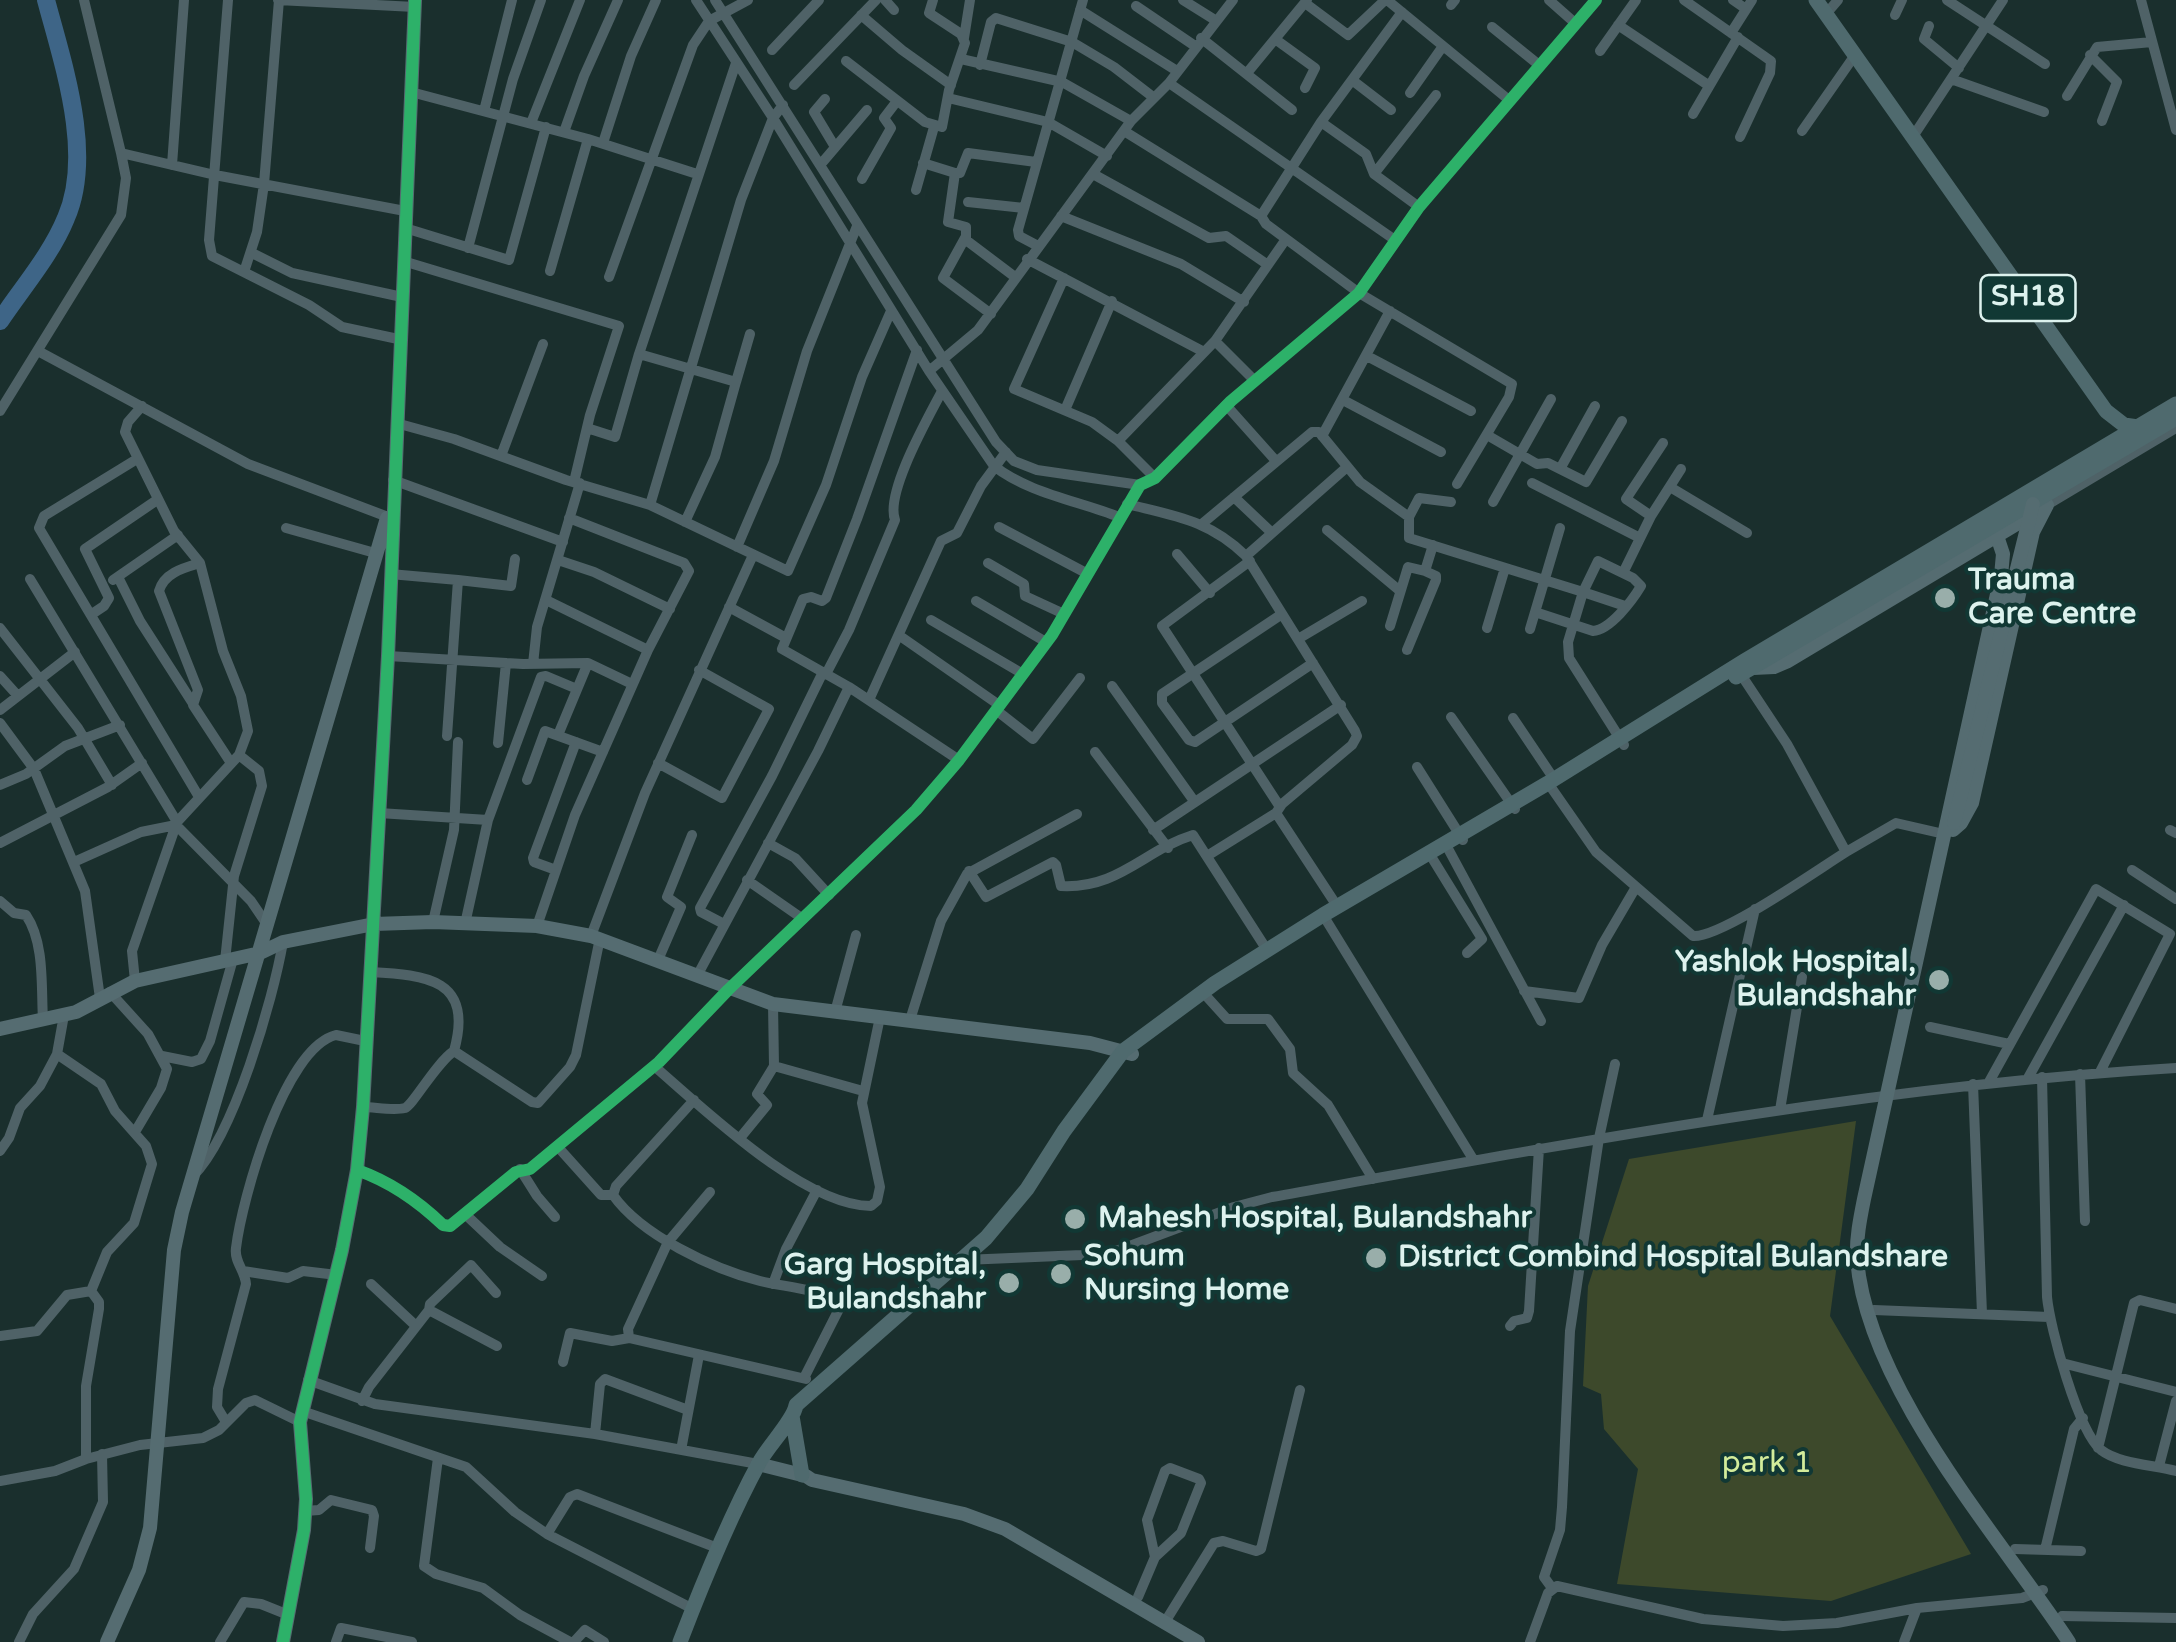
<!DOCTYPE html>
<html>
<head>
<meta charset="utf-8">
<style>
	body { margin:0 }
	canvas { display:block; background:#1a2f2d }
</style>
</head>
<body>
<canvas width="2176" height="1642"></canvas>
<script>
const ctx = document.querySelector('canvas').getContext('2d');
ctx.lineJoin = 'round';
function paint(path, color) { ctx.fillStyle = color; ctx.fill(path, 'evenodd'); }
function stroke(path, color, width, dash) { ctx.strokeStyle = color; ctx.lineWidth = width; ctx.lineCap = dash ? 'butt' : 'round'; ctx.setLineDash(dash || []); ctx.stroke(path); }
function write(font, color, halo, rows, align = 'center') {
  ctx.font = font + ' "Varela Round",sans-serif'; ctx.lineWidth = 8; ctx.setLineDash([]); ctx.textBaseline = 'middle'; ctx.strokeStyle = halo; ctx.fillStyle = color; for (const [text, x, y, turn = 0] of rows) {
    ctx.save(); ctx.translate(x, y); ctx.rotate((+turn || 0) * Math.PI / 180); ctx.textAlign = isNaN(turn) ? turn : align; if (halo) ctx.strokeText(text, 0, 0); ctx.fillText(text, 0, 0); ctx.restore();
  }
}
paint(new Path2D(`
	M1856 1121 1830 1316 1971 1554 1831 1601 1617 1584 1638 1469 1604 1429 1601 1394 1583 1386 1588 1286 1629 1159Z`), '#3d492b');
stroke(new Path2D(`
	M0 321C22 288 51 255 66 218 94 154 63 64 46 0`), '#3e6587', 18);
stroke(new Path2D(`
	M228 0 209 240 212 256 309 305 342 327 398 339
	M278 0 415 7
	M696 0 773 118 929 371 994 466C1028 493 1079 501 1119 517
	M715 0 996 442 1014 461 1037 470 1140 485
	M885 0 894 10
	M1183 0 1215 20
	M1387 0 1509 100
	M1549 0 1575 23
	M1684 0 1771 61 1770 73 1740 137
	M1733 0 1746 9
	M1947 0 2045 64
	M2141 0 2176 130
	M1305 3 1348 35 1385 0
	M1451 5 1455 0
	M1136 6 1195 46
	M1080 10 1177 71
	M1402 12 1321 122 1261 216 1266 224 1359 293 1512 384 1509 397 1457 484
	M1826 14 1838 0
	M861 15 902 50 951 85
	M1895 15 1902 0
	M1618 25 1708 85
	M1929 26 1924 39 1959 68
	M1492 27 1539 65
	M1731 33 1752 0
	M964 38 970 0
	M1201 38 1292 110
	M1275 39 1315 68 1305 88
	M772 50 819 0
	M1600 51 1636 0
	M2090 55 2117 82 2102 121
	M961 59 1062 82 1131 121
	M846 61 925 122 942 127 949 90 965 43 961 34 929 13 933 0
	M980 65 991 22 996 18 1072 42 1114 67 1153 97
	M1247 73 1307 0
	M1951 79 2044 112
	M1352 80 1391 110
	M1169 83 1395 240
	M794 85 876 0
	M411 92 588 139 697 174
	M1410 93 1443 46
	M2067 96 2097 47 2152 42
	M948 98 1048 122 1107 156
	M825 99 814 112 835 147
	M484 111 512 0
	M1693 114 1738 37
	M1321 122 1366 154 1374 174 1419 207
	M531 123 580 0
	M1124 131 1261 216
	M1802 131 1855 55
	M564 132 584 76 618 0
	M1912 138 2003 0
	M603 143 631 56 656 0
	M121 153 215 175 405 211
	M923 163 955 173 948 222 966 227V240L1015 277
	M821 164 867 110
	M172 165 184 0
	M955 173H960L968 153 1036 162
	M1093 174 1209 238 1226 236 1268 265
	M1374 174 1436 95
	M862 179 891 128 884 118 897 101
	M916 190 934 127
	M968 202 1024 208
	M1061 216 1181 264 1244 302
	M405 228 509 260 546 127
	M965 238 943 278 991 314
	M1038 246 1019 236 1018 230 1083 0
	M468 248 513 79 541 0
	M252 253 292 273 402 297
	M1027 259 1204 352
	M403 261 619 326 590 415 574 482
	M550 271 588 139
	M244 272 257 232 264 184 279 0
	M609 277 693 45 709 21 748 0
	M1064 278 1014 389 1092 422 1118 441 1215 341 1286 239
	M1215 341 1255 381
	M917 350 857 519 826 598 822 601 811 597 803 599 782 649 849 687 959 760
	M38 351 248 464 388 517
	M1367 356 1471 411
	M929 371 978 330 1131 121 1169 83 1233 0
	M736 382 750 334
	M1343 400 1441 452
	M1226 405 1276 461
	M1065 410 1112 301
	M0 411 121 215 126 178 121 153 84 0
	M396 423 454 439 566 480 650 505 788 571 826 485 862 377 891 311
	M587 428 615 437 639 354
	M1487 435 1537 464 1548 463 1586 482 1622 421
	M1322 436 1390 311
	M1118 441 1155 478
	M501 456 543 344
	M137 459 44 516 39 528 199 797
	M1560 469 1595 406
	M393 480 563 542
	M1532 483 1640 538
	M1670 487 1747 533
	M1234 497 1272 533
	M1493 502 1551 399
	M1127 504C1175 516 1209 520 1246 556L1355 731 1357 736 1352 745 1282 804 1276 813 1337 906
	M650 505 741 200 773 118 783 105
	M2047 505 2176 428
	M1651 516 1626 499 1663 443
	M1409 517 1419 498 1451 502
	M685 522 715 457 736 382 639 354 736 63
	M1203 523 1312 432H1319L1360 482 1409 517V538L1583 592 1568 642 1569 658 1624 745
	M999 527 1088 574
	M286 528 375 553
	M1327 530 1400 591
	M737 547 774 461 807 351 857 226
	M1177 554 1210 593
	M1246 556 1347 467
	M558 560 594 572 670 609
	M1250 561 1162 626 1280 807
	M200 563C183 568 164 573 159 591L198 690 193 705 231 763
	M988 563 1024 584 1025 596 1064 614
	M1623 573 1651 516 1681 469
	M390 574 458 580 447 736
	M118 577 140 621 192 702
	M30 579 177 822
	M113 580 178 535
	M458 580 511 586 515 559
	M546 600 648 650
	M976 601 1046 642
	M729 607 786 638
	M1535 612 1593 631C1610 630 1632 601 1641 586L1633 578 1598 561 1583 592 1625 606
	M92 614 104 606 109 598 85 549 157 500
	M1282 614 1162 694V703L1189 740 1195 742 1313 663
	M931 620 1023 674
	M1390 626 1408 567 1425 571
	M0 628 78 728 112 785
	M1487 628 1505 568
	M1530 629 1560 528
	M900 636 999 705
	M1298 639 1362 601
	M1407 650 1436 580V576L1425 571 1433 545
	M388 656 523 664 588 663 632 684
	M533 664 537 627 580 483
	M1738 670 1787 744 1846 852 1896 823 1944 834
	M826 674 849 630 895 520C885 493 928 418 942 391
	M0 676 18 696
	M1112 686 1194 801
	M869 700 941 541 957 533 981 486 1006 452
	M0 710 75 652
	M996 710 1033 739 1080 678
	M1451 717 1515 809
	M1513 718 1554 779
	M0 723 34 769 85 891 100 998
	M558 735 588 663
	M498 743 506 663
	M1095 752 1168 848
	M658 763 722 798 769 709 699 670
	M1417 767 1463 840
	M527 780 545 731 603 752
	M1548 783 1596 852 1693 936C1721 938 1817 870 1846 852
	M0 785 26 774 65 746 120 725
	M379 813 488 820 465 924
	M488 820 541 677 546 676 577 689
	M1153 830 1341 705
	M2170 830 2176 833
	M0 843 108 787 142 763
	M768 843 795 858 829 895
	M1445 843 1541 1021
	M1429 853 1482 939 1467 953
	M1207 856 1276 813
	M74 862 141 832 176 825 251 901 268 926
	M556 870 534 862 533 858 576 742
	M2132 870 2176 899
	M969 871 986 897 1053 862 1056 865 1061 886C1119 889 1144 850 1193 835L1267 950
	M747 880 803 919
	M0 901 14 913 26 915C45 943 41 987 43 1020
	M1323 915 1473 1159
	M433 922 454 830 458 742
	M724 924 701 912 700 908 772 776 823 672
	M537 926 575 815 648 650 689 571 684 563 569 518
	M591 936 645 793 753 555
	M658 960 681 907 667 897 692 835
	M225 961 234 876 262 786 259 771 239 755
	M370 972C427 975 474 979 454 1051L532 1102 538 1103 570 1067 576 1055 600 938
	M697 976 818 751 849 687
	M135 981 132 951 177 822 239 755 248 731 241 696 223 651 200 563 174 531 125 432 128 422 142 406
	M1524 991 1579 998 1602 945 1636 887
	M110 992 148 1034 167 1069 161 1088 135 1132
	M1208 998 1227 1019H1268L1290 1049 1293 1073 1328 1105 1373 1179
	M835 1012 856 935
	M910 1020 941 921 967 874 1077 814
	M1930 1027 2009 1044
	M162 1056 192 1062 201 1059 210 1041 233 959
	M654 1066C704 1109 804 1206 871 1206L877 1201 880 1187 862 1103 880 1017
	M774 1066 863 1091
	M2080 1074 2085 1221
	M2042 1077 2047 1297C2050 1328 2078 1431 2101 1450 2119 1464 2154 1465 2176 1471
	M2028 1078 2124 905
	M1989 1082 2096 889 2170 934 2100 1072
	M1973 1084 1982 1314
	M694 1100 616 1186 613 1195C641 1235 713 1269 760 1281 784 1287 815 1288 836 1301L838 1311 804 1378
	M363 1107C375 1107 393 1111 405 1108 413 1105 436 1063 454 1051
	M1780 1110 1802 977
	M1707 1120 1755 909
	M740 1138 767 1105 757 1094 774 1066 773 1004
	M557 1146 601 1195H613
	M0 1151 9 1138 20 1108 40 1086 57 1054 64 1015
	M520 1169 537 1196 555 1217
	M357 1170C391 1182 417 1200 443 1225L450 1226 516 1172 530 1169 659 1062 728 990 916 810 959 760 1052 635 1140 485 1155 478 1231 401 1359 293 1419 207 1596 0
	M193 1176C234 1135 273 1000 283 942
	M710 1192 668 1242 628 1329 629 1338 806 1379
	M465 1214 500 1247 542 1276
	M964 1260 1082 1255 1119 1250 1234 1207 1272 1197C1572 1143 1871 1086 2176 1068
	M243 1271 288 1278 303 1271 337 1275
	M371 1284 416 1326
	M773 1284 786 1249 817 1190
	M429 1310 430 1304 471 1265 496 1293
	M1874 1310 2049 1317
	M1510 1326 1514 1321 1527 1318 1529 1311 1539 1148
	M0 1336 37 1331 67 1295 91 1291 107 1252 134 1223 152 1164 146 1146 115 1111 101 1084 57 1054
	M563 1362 570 1333 612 1341 629 1338
	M2062 1363 2176 1392
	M308 1380 375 1404 595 1434 758 1464
	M362 1401 369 1387 429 1310 497 1346
	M302 1411 466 1467 515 1512 547 1534 693 1609
	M226 1422 217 1407 218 1389 246 1284C245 1270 234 1262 236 1248 242 1199 284 1048 336 1035L365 1041
	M595 1434 600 1384 605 1379 688 1410
	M2098 1448 2134 1303 2140 1300 2176 1309
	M681 1450 699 1355
	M438 1458 424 1566 436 1574 483 1588 520 1615 570 1642
	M86 1459V1386L99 1309V1302L91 1291
	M2159 1466 2176 1401
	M0 1481 55 1471 86 1459 140 1445 203 1438 219 1430 246 1403 255 1400 300 1422
	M305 1511 319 1510 331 1500 372 1510 374 1516 370 1548
	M547 1534 570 1497 577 1494 720 1549
	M2015 1549 2081 1551
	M2045 1550 2074 1429 2083 1418
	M1552 1588 1544 1577 1560 1530 1562 1507 1570 1331 1599 1138 1615 1064
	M1138 1597 1155 1557 1181 1533 1201 1483 1199 1479 1170 1468 1165 1471 1147 1520 1155 1557
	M2062 1616 2176 1618
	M1165 1622 1214 1543 1223 1541 1256 1551 1261 1549 1300 1390
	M19 1642 33 1614 74 1569 103 1502 102 1454
	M220 1642 244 1602 261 1604 286 1614
	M336 1642 341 1628 412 1642
	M574 1642 585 1630 604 1642
	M1530 1642 1548 1593 1557 1586 1703 1619 1783 1626 1837 1623 1917 1608 2022 1598 2043 1590
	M1904 1642 1917 1608`), '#4f6267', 10);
stroke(new Path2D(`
	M1997 536 2003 554 2001 576 1864 1199C1860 1219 1856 1239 1857 1259 1867 1388 1999 1536 2069 1642
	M1753 668 1774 667 1788 661 2035 513
	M1953 830 1961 823 1972 803 2033 532 2047 505
	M0 1029 76 1012 135 981 260 953 283 942 374 924 433 922 537 926 591 936 773 1004 1090 1043 1132 1054
	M758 1464 806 1476 812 1480 964 1514 1005 1529 1198 1642
	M107 1642 139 1570 150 1528 174 1250 182 1212 387 518
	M283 1642 304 1530 306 1499 300 1422 342 1250 357 1170 363 1107 388 656 415 0`), '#556c71', 14);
stroke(new Path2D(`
	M1816 0 2106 411 2124 425 2138 427
	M1736 677 2176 418
	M792 1416 802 1475
	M680 1642C703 1582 728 1520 759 1463 767 1447 794 1420 796 1405L986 1238 1027 1189 1064 1131 1123 1051 1215 983 1323 915 1548 783 1744 661 2176 404`), '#4f6a6e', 15);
stroke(new Path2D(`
	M1954 823 2033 504`), '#556c71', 14);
stroke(new Path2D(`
	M357 1170C391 1182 417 1200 443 1225L450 1226 516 1172 530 1169 659 1062 728 990 916 810 959 760 1052 635 1140 485 1155 478 1231 401 1359 293 1419 207 1596 0
	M283 1642 304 1530 306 1499 300 1422 342 1250 357 1170 363 1107 388 656 415 0`), '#2db169', 12);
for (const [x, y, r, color] of [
	[1945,598,12,"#99aeaa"],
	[1939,980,12,"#99aeaa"],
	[1075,1219,12,"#99aeaa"],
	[1376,1258,12,"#99aeaa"],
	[1061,1274,12,"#99aeaa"],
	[1009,1283,12,"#99aeaa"]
]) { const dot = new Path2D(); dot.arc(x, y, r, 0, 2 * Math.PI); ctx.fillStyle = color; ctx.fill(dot); stroke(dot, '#113834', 4); }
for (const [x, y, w] of [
	[2028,298,95]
]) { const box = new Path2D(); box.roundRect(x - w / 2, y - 23, w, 46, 8); ctx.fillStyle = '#113834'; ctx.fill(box); stroke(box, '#ddf2ee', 2.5); }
write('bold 28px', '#ddf2ee', null, [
	["SH18",2028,298]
]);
write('bold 30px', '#ddf2ee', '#113834', [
	["Trauma",1968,581],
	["Care Centre",1968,615],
	["Yashlok Hospital,",1916,963,"right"],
	["Bulandshahr",1916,997,"right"],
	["Mahesh Hospital, Bulandshahr",1098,1219],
	["Sohum",1084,1257],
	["Nursing Home",1084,1291],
	["District Combind Hospital Bulandshare",1398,1258],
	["Garg Hospital,",986,1266,"right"],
	["Bulandshahr",986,1300,"right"]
], 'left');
write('30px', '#d3ec9b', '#113834', [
	["park 1",1767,1464]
]);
</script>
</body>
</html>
